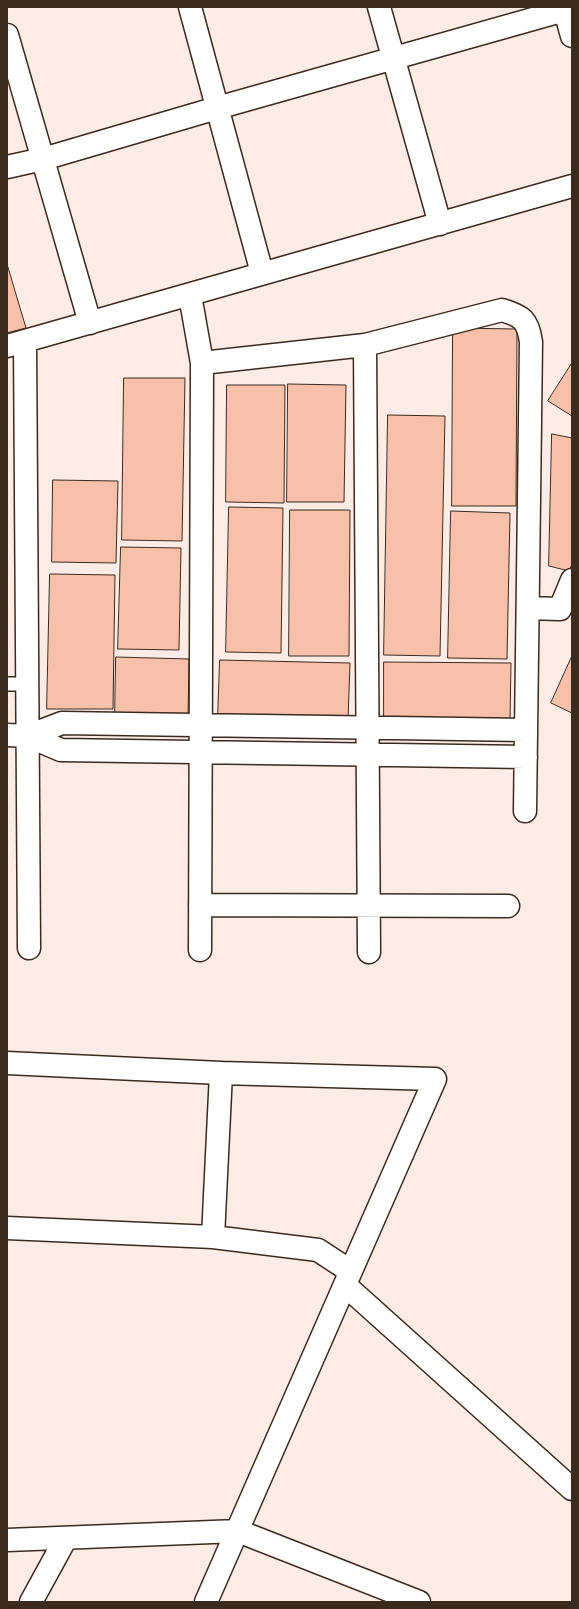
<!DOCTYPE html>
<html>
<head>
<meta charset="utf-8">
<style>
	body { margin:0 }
	#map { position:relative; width:579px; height:1609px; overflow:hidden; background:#fdece6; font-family:"Shantell Sans",sans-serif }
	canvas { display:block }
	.frame { position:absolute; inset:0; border:8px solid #3b2a1e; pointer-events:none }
</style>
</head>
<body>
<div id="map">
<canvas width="579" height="1609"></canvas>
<div class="frame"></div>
</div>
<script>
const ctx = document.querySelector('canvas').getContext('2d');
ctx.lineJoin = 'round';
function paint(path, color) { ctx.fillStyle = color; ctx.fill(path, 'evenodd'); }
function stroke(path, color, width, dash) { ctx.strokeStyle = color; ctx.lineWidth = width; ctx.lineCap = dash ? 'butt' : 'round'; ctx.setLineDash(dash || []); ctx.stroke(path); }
const building = new Path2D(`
	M7 264 26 328 7 333Z
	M453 328 517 329 516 506H452Z
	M572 363V416L548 401Z
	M124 378H185L182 541 122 540Z
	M288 384 346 385 344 502H287Z
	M227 385H285L284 503 226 502Z
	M388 415 445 416 440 656 384 655Z
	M552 434 572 438V564L569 571 549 566Z
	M53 480 118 481 116 563 52 562Z
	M229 507 283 508 281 653 226 652Z
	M290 510H350L349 656H289Z
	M451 511 510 513 507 659 448 658Z
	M121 547 181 548 179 650 118 649Z
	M50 574 115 575 113 709H47Z
	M572 656V713L551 703Z
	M116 657 189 659 188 719 115 717Z
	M220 660 350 663 348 721 218 718Z
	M384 662 511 663 510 721 384 720Z`);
paint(building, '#f7c0ab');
stroke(building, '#3b2a1e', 1);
const service = new Path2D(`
	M7 684H27`);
const minor = new Path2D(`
	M190 7 262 273
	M379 7 440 224
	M564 7 572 36
	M7 35 90 323
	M7 167 43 159 217 108 572 8
	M190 295 202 363 200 950
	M25 342 29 948
	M365 345 369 952
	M7 346 572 186
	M202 363 365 345 502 310C522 316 528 320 531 342L525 811
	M528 608 560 609 572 580
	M7 735 28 736 61 750 526 757
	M28 736 62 723 526 730
	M200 905 508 906
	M7 1063 221 1073 435 1079 206 1602
	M7 1228 213 1237 318 1250 350 1271
	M213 1237 221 1073
	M345 1285 572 1489
	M7 1540 238 1531 419 1602
	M31 1602 66 1538`);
stroke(service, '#3b2a1e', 16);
stroke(minor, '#3b2a1e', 25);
stroke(service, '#fff', 13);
stroke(minor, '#fff', 22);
</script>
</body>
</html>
